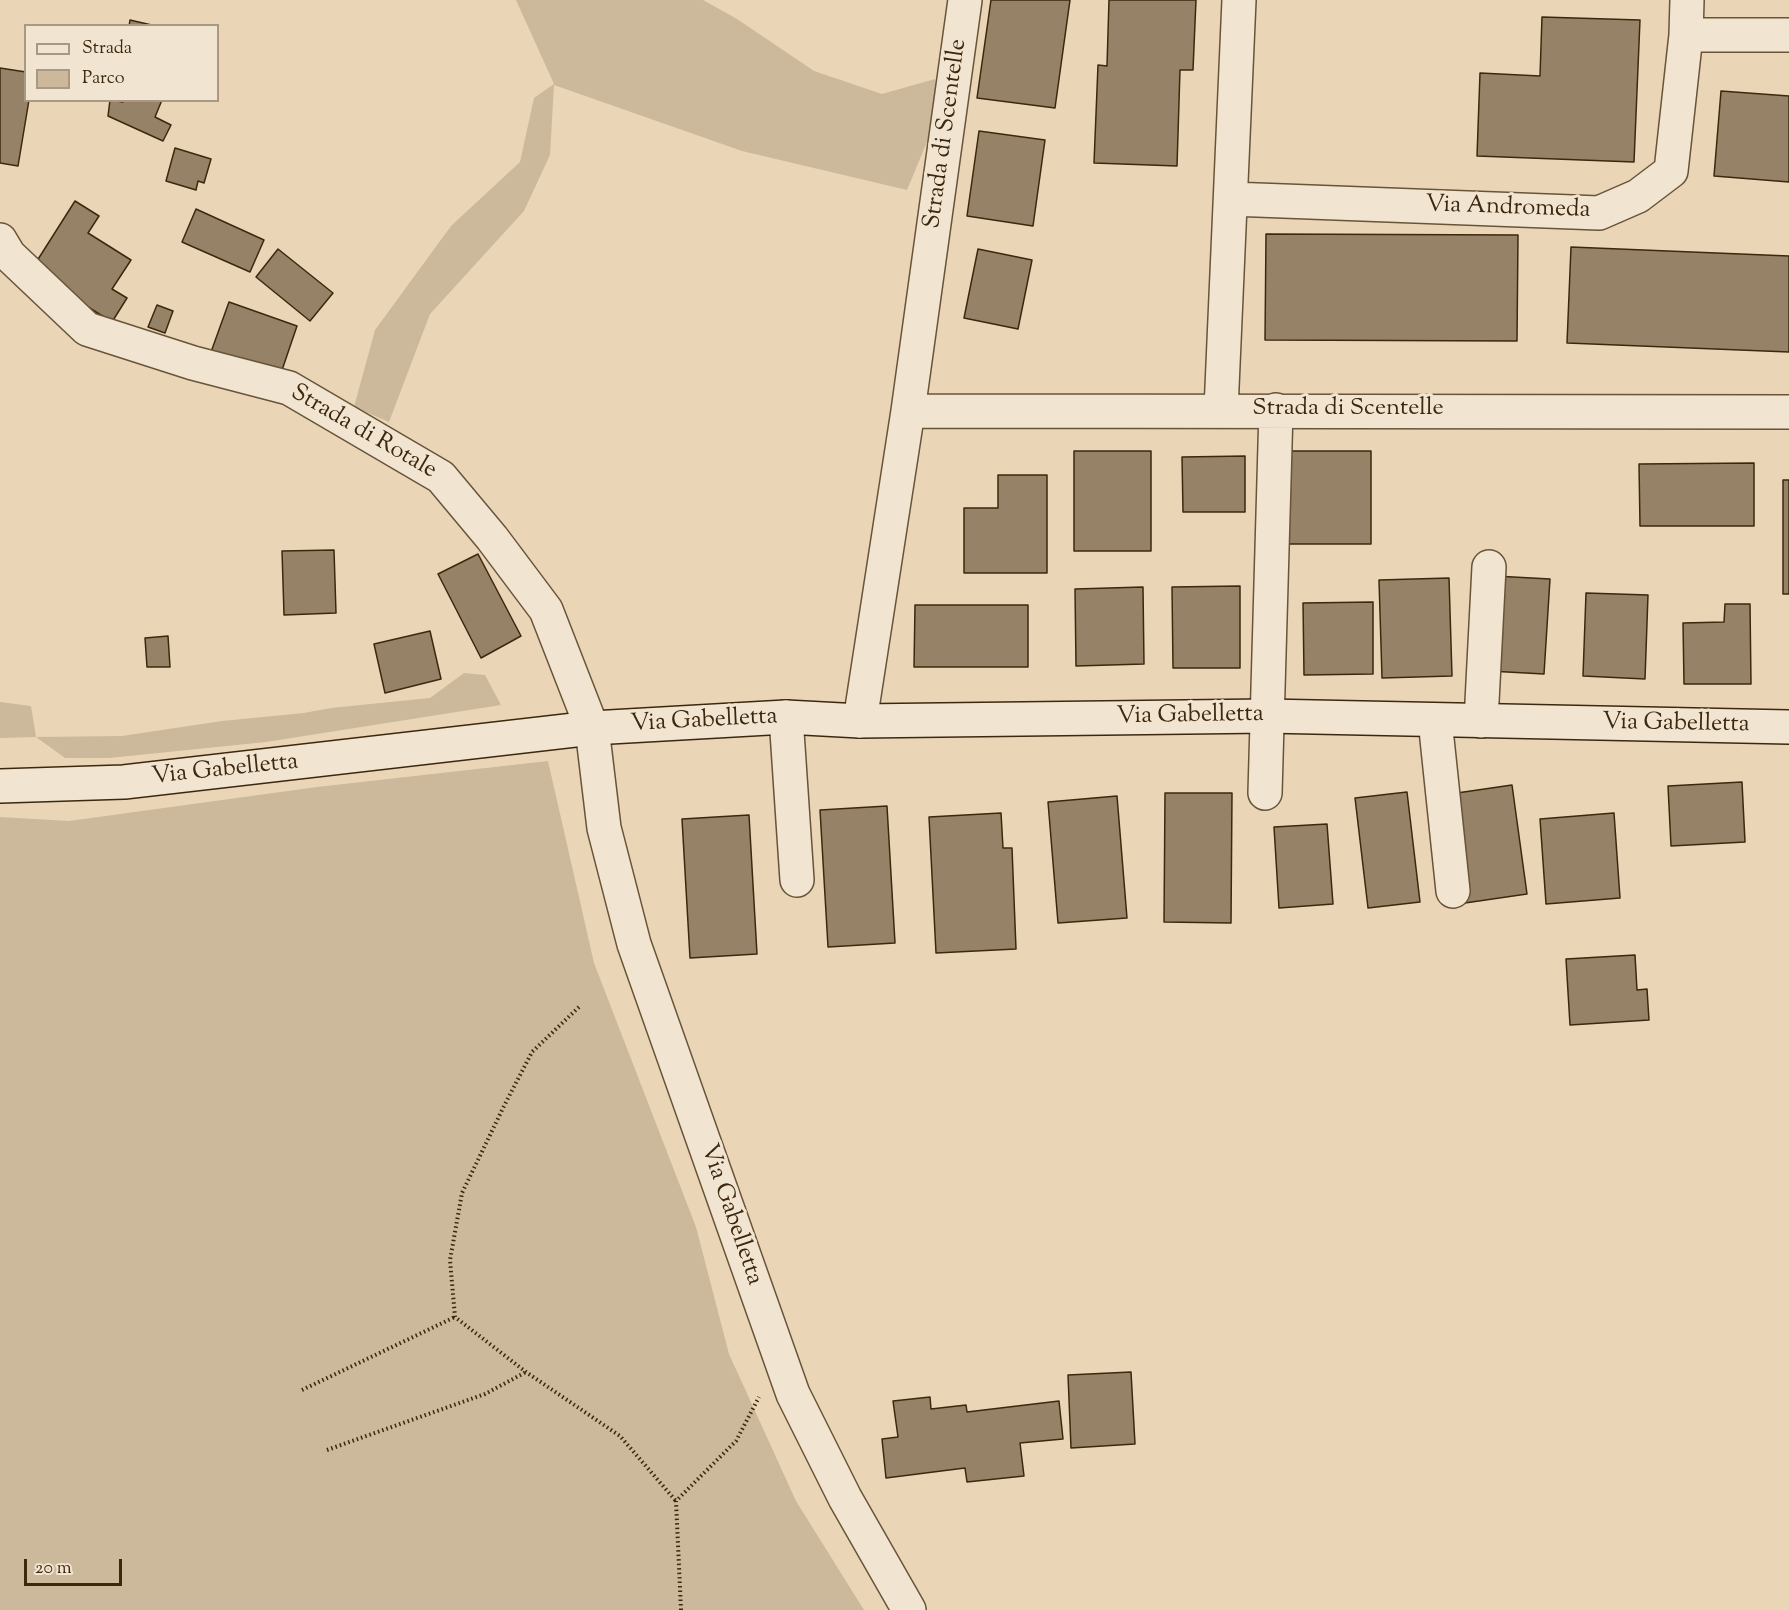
<!DOCTYPE html>
<html>
<head>
<meta charset="utf-8">
<style>
	body { margin:0 }
	#map { position:relative; width:1789px; height:1610px; overflow:hidden; background:#ead6b7; font-family:"Sorts Mill Goudy",serif }
	canvas { display:block }
	.legend { position:absolute; left:24px; top:24px; width:195px; height:78px; box-sizing:border-box; background:#f1e4d0; border:2px solid #a99983; margin:0; padding:8px 10px; list-style:none; font-size:18px; color:#3c280f }
	.legend li { display:flex; align-items:center; gap:12px; height:30px }
	.legend b { width:30px; border:2px solid #a99983 }
	.scale { position:absolute; left:24px; top:1559px; width:98px; height:27px; box-sizing:border-box; border:3px solid #3c280f; border-top:0; padding-left:8px; font-size:18px; line-height:21px; white-space:nowrap; color:#3c280f; -webkit-text-stroke:4px #f1e4d0; paint-order:stroke }
</style>
</head>
<body>
<div id="map">
<canvas width="1789" height="1610"></canvas>
<ul class="legend">
<li><b style="height:8px;background:#f1e4d0"></b>Strada</li>
<li><b style="height:16px;background:#ccb89a"></b>Parco</li>
</ul>
<div class="scale">20 m</div>
</div>
<script>
const ctx = document.querySelector('canvas').getContext('2d');
ctx.lineJoin = 'round';
function paint(path, color) { ctx.fillStyle = color; ctx.fill(path, 'evenodd'); }
function stroke(path, color, width, dash) { ctx.strokeStyle = color; ctx.lineWidth = width; ctx.lineCap = dash ? 'butt' : 'round'; ctx.setLineDash(dash || []); ctx.stroke(path); }
function write(font, color, halo, rows, align = 'center') {
  ctx.font = font + ' "Sorts Mill Goudy",serif'; ctx.lineWidth = 6; ctx.setLineDash([]); ctx.textBaseline = 'middle'; ctx.strokeStyle = halo; ctx.fillStyle = color; for (const [text, x, y, turn = 0] of rows) {
    ctx.save(); ctx.translate(x, y); ctx.rotate((+turn || 0) * Math.PI / 180); ctx.textAlign = isNaN(turn) ? turn : align; if (halo) ctx.strokeText(text, 0, 0); ctx.fillText(text, 0, 0); ctx.restore();
  }
}
paint(new Path2D(`
	M516 0H703L737 19 814 71 882 94 935 79 939 113 907 190 742 151 554 85 550 155 524 211 430 314 389 422 354 407 375 330 451 226 520 162 534 98 554 84Z
	M464 673 485 675 501 705 266 742 109 758H65L36 737 0 738V702L31 706 36 737 122 736 222 721 304 713 331 708 430 698Z
	M548 761 594 963 696 1227 729 1354 796 1501 864 1610H0V817L69 821 317 787Z`), '#ccb89a');
const building = new Path2D(`
	M991 0H1070L1055 108 977 98Z
	M1109 0H1196L1193 70H1180L1177 166 1094 163 1098 65 1107 66Z
	M1542 17 1640 20 1634 162 1477 156 1480 73 1540 76Z
	M130 20 156 26H129Z
	M0 68 26 72V100H29L18 166 0 163Z
	M1721 91 1789 96V182L1714 176Z
	M110 100 123 102 124 100H162L155 117 171 125 163 141 108 116Z
	M979 131 1045 140 1033 226 967 216Z
	M175 148 211 159 204 183 198 181 196 190 166 181Z
	M75 201 99 216 88 233 131 260 112 289 127 298 112 322 50 283 35 264Z
	M196 209 264 240 250 272 182 242Z
	M1266 234 1518 235 1517 341 1265 340Z
	M1571 247 1789 256V352L1567 343Z
	M278 249 333 293 310 321 256 277Z
	M978 249 1032 260 1018 329 964 318Z
	M229 302 297 326 280 376 211 352Z
	M157 305 173 311 165 333 148 327Z
	M1074 451H1151V551H1074Z
	M1288 451H1371V544H1288Z
	M1245 456V512H1183L1182 457Z
	M1754 463V526H1640L1639 464Z
	M998 475H1047V573H964V508H998Z
	M1783 480H1789V594H1783Z
	M334 550 336 613 284 615 282 551Z
	M478 554 521 636 481 658 438 574Z
	M1495 576 1550 579 1544 674 1489 671Z
	M1449 578 1452 676 1382 678 1379 580Z
	M1240 586V668H1173L1172 587Z
	M1143 587 1144 664 1076 666 1075 589Z
	M1586 593 1648 595 1645 679 1583 676Z
	M1373 602V674L1304 675 1303 603Z
	M1725 604H1750L1751 684H1684L1683 623 1724 622Z
	M915 605H1028V667H914Z
	M430 631 441 679 385 693 374 644Z
	M168 636 170 667H147L145 638Z
	M1742 782 1745 842 1671 846 1668 786Z
	M1512 785 1527 894 1465 903 1450 794Z
	M1407 792 1420 902 1368 908 1355 798Z
	M1165 793H1232L1231 923 1164 922Z
	M1117 796 1127 918 1058 923 1048 802Z
	M887 806 895 943 828 947 820 810Z
	M1001 813 1003 848H1012L1016 949 936 953 929 817Z
	M1614 813 1620 898 1546 904 1540 819Z
	M749 815 757 954 690 958 682 819Z
	M1327 824 1333 904 1279 908 1274 827Z
	M1635 955 1637 990 1647 989 1649 1020 1570 1025 1566 959Z
	M1131 1372 1135 1444 1071 1448 1068 1375Z
	M930 1397 931 1409 966 1405 967 1412 1059 1401 1063 1439 1020 1443 1024 1476 967 1482 965 1468 886 1478 882 1439 898 1437 893 1401Z`);
paint(building, '#968266');
stroke(building, '#3c280f', 1.5);
const street = new Path2D(`
	M1686 35 1687 0
	M1231 199 1599 213 1638 196 1671 171 1686 35H1789
	M0 240 9 255 87 329 193 363 289 388 441 477 492 538 546 610 592 728 604 828 634 944 793 1394 845 1498 909 1610
	M1221 410 1239 0
	M908 411 1789 412
	M786 717 797 880
	M1435 720 1453 891
	M860 721 908 411 965 0
	M1481 721 1489 567
	M1265 793 1276 410`);
const secondary = new Path2D(`
	M0 786 124 782 592 728 786 717 860 721 1267 716 1789 727`);
stroke(street, '#685439', 36);
stroke(secondary, '#3c280f', 36);
stroke(new Path2D(`
	M579 1007 532 1052 504 1106 462 1193 450 1260 455 1317 526 1372 620 1436 676 1501
	M302 1390 455 1317
	M327 1450 485 1394 526 1372
	M681 1610 676 1501 736 1441 759 1397`), '#3c280f', 4, [1.5, 3]);
stroke(street, '#f1e4d0', 33);
stroke(secondary, '#f1e4d0', 33);
write('24px', '#3c280f', '#f1e4d0', [
	["Strada di Scentelle",947,134,-82],
	["Via Andromeda",1508,209,2],
	["Strada di Scentelle",1348,410],
	["Strada di Rotale",363,433,30],
	["Via Gabelletta",1190,717,-1],
	["Via Gabelletta",704,722,-3],
	["Via Gabelletta",1676,725,1],
	["Via Gabelletta",225,771,-6],
	["Via Gabelletta",730,1215,71]
]);
</script>
</body>
</html>
